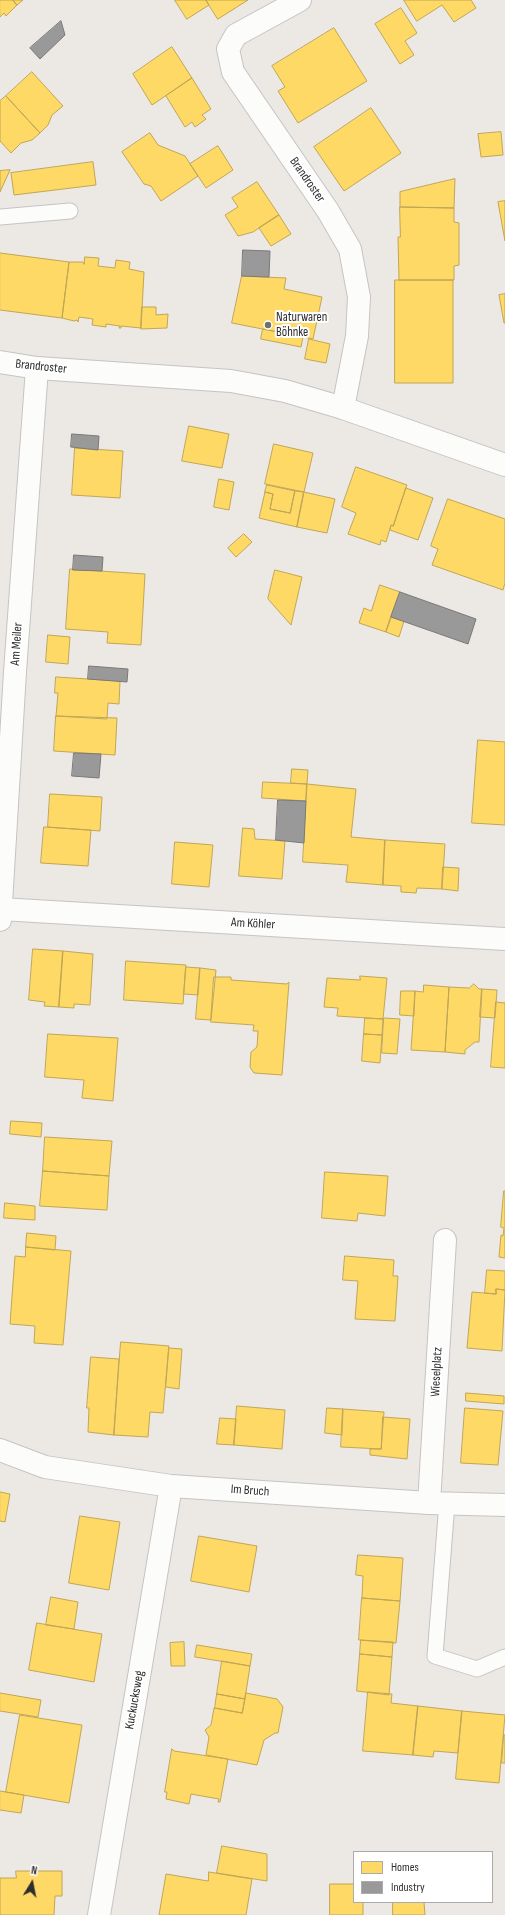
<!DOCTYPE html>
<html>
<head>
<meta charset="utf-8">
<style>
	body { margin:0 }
	#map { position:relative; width:505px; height:1915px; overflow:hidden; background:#ece8e4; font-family:"Sofia Sans Condensed",sans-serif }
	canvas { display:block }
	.legend { position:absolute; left:353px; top:1851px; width:140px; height:52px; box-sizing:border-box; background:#fff; border:1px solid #ababab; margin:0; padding:5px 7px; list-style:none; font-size:12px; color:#2e2e2e }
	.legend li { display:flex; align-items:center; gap:8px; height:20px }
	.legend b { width:20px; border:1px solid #ababab }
	.north { position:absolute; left:12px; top:1863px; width:40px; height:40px; -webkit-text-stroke:3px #fff; paint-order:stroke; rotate:10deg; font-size:11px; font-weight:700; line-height:16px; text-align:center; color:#2e2e2e }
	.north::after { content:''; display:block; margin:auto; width:14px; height:18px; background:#2e2e2e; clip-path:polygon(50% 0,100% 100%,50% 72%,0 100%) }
</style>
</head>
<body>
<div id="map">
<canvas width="505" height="1915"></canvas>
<ul class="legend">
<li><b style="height:11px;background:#ffd966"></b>Homes</li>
<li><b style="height:11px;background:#999"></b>Industry</li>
</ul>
<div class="north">N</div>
</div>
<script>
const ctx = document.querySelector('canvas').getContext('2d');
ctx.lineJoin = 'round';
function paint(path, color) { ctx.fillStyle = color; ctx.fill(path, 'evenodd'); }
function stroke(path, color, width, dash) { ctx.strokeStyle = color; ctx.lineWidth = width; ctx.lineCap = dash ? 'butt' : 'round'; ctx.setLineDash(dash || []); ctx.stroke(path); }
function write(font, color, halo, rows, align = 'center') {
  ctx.font = font + ' "Sofia Sans Condensed",sans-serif'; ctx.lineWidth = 4; ctx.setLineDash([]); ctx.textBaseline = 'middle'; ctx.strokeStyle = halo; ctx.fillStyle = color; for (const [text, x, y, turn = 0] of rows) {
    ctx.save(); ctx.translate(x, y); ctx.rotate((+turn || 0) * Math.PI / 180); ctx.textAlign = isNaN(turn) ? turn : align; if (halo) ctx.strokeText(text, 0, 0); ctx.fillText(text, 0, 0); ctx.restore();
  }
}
const homes = new Path2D(`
	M0 0H13L17 5 6 16 4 13 0 17Z
	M13 0H23L17 5Z
	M175 0H206L209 5 187 19Z
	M206 0H248L218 19Z
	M404 0H471L476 8 454 22 442 5 417 21Z
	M401 8 417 33 405 41 414 55 400 64 375 24Z
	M334 28 367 81 298 123 278 91 285 87 272 66Z
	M172 47 192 78 152 105 133 74Z
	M32 72 63 106 52 115 48 125 40 133 6 96Z
	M192 78 211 109 202 115 206 119 195 127 192 122 185 127 166 96Z
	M6 96 40 133 32 140 21 143 11 153 0 141V101Z
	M371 108 401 153 344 191 314 147Z
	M501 132 503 155 481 157 478 134Z
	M150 133 158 145 185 156 198 176 161 201 151 186 144 184 122 152Z
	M218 146 233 170 206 188 190 164Z
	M93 162 96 185 14 195 11 173Z
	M10 170 0 192V171Z
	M455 179 454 208 400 207V192Z
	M257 182 279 215 253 232 238 236 225 215 238 207 232 198Z
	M505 201V241L498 202Z
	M400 207 454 208V222L459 223V265L454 266V280H399L398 237H400Z
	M279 215 291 234 271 246 259 228Z
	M0 253 69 262 62 318 0 310Z
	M85 257 99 258 98 266 115 268 116 260 130 262 129 269 144 272 141 328 121 326V328H119L120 326 106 324V327L92 325 93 319 79 317 78 322 77 320 74 321 62 318 69 262H83L84 264Z
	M242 276 286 278 284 289 322 297 313 339 232 323Z
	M395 280H453V383H395Z
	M505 294V323H504L499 295Z
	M142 307H156V315L168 314 167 328 141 329Z
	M263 329 303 337 301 347 261 339Z
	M309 339 330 344 326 363 305 359Z
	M189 426 229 434 222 468 182 461Z
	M274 444 313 453 304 492 265 484Z
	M75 448 123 451 120 498 72 495Z
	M356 467 407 485 393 526 391 525 386 542 381 540 380 545 348 534 356 513 342 507Z
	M219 479 234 482 229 510 214 507Z
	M267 485 295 491 290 513 270 509 273 494 265 492Z
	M406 488 433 498 418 540 390 530 391 525 393 526Z
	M295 491 304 492 297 527 259 518 265 492 273 494 270 509 290 513Z
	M304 492 335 499 327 533 297 527Z
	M448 499 505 519V583L503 590 432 565 438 549 431 546Z
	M244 534 252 542 236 557 228 548Z
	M70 569 145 574 141 645 107 643 108 632 66 629Z
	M275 570 302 577 291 625 268 599Z
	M380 585 400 592 386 632 359 623 364 608 371 611Z
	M391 617 404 621 399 637 386 632Z
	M48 635 70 637 68 664 46 662Z
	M56 677 120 681 119 704 108 703 107 719 56 716 58 693H55Z
	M56 716 117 718 115 755 54 751Z
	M478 740 505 742V825L472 823Z
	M292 769 308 770 307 784 291 783Z
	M263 782 307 784 306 801 262 798Z
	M307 784 356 789 351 837 385 840 383 885 346 882 348 865 303 862Z
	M50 794 102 797 100 831 48 827Z
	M44 827 91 830 88 866 41 863Z
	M243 828 254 829 255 839 285 841 282 879 239 876Z
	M385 840 445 844 442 889 417 888 416 893 401 892V886L383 885Z
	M175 842 213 845 209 887 172 884Z
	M443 867 459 868 458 891 442 889Z
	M33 949 63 951 59 1007 44 1006 45 1002 29 1000Z
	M63 951 93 954 90 1005 74 1004V1008L59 1007Z
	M126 961 186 965 183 1004 124 1000Z
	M186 967 200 968 198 995 184 994Z
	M200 968 216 970 211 1020 196 1019Z
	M360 976 387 978 383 1019 337 1016 338 1008 324 1007 327 978 360 980Z
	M214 977H231V980L287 984 289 982 282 1075 254 1073 250 1067 251 1052 257 1047 258 1031H253L254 1025 211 1022Z
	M474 984 479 989H482L479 1042H475L465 1050V1054L445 1052 449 987 469 988Z
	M424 985 449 987 445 1052 411 1050 415 991 423 992Z
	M482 989 497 990 495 1018 480 1017Z
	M401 991H415L414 1016 400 1015Z
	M496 1002 505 1003V1068L491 1067Z
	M365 1018 383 1019 382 1035 364 1034Z
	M384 1018 400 1019 397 1054 382 1053Z
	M48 1034 118 1038 113 1101 82 1098 84 1080 45 1077Z
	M364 1034 382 1035 380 1063 362 1061Z
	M11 1121 42 1123 41 1137 10 1134Z
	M45 1137 112 1141 109 1176 43 1171Z
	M43 1171 109 1176 107 1210 40 1206Z
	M325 1172 388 1176 385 1216 358 1213 357 1221 322 1218Z
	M504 1191H505V1258L499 1257 501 1235 503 1236 504 1228 501 1227Z
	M5 1203 35 1206V1220L4 1218Z
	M27 1233 56 1236 55 1250 26 1247Z
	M26 1247 71 1251 63 1345 34 1343 35 1326 10 1324 15 1256 25 1257Z
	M345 1256 394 1260 393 1276H398L395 1321 355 1319 358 1281 343 1280Z
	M487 1270 505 1271V1290L496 1289V1294L485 1293Z
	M496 1289 505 1290 502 1351 467 1348 472 1292 496 1294Z
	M121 1342 169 1346 163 1413 150 1412 148 1437 114 1435Z
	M169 1348 182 1349 179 1389 166 1387Z
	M91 1357 119 1359 114 1435 88 1432 89 1408H87Z
	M466 1393 504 1396V1404L466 1401Z
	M237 1406 285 1410 282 1449 234 1445Z
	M327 1408 343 1409 342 1435 325 1433Z
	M465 1408 503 1411 498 1465 461 1463Z
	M343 1409 384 1412 381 1449 341 1447Z
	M383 1417 410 1419 407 1459 370 1455V1449H381Z
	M220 1418 236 1419 234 1445 217 1444Z
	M0 1492 10 1494 5 1522 0 1521Z
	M80 1516 120 1522 109 1590 69 1583Z
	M199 1536 257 1546 249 1592 191 1581Z
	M358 1555 403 1558 400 1601 362 1598 363 1576 356 1575Z
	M51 1597 78 1602 74 1629 46 1625Z
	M362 1598 400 1601 396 1643 359 1640Z
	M37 1623 102 1634 94 1682 29 1670Z
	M361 1640 393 1642 392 1657 360 1654Z
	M184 1642 185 1666H171L170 1643Z
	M197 1645 252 1654 250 1666 195 1657Z
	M360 1654 392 1657 389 1695 357 1691Z
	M222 1661 250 1666 245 1699 217 1694Z
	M368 1692 392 1694 391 1703 418 1706 413 1755 363 1751Z
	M0 1693 41 1700 38 1717 0 1711Z
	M246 1693 277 1699 283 1707 278 1733H275L264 1740 257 1765 206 1755 209 1737 205 1730 211 1725 214 1708 242 1713Z
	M217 1694 245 1699 242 1713 215 1708Z
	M418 1706 462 1711 458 1753 434 1751 433 1757 413 1755Z
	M462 1711 505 1715 499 1783 456 1779Z
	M20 1715 82 1725 69 1803 6 1792Z
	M504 1735H505V1763H502Z
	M172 1749 174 1751 228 1759 220 1802H218L219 1799 191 1794 189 1804 166 1799 167 1792H165Z
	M0 1791 24 1795 21 1813 0 1810Z
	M222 1846 267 1854V1881L217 1873Z
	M16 1871H62V1896H55L54 1915H0V1878H16Z
	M209 1872 252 1879 246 1915H159L166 1874 208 1881Z
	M330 1884H354V1902H363V1915H330Z
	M393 1902H424L425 1915H393Z`);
paint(homes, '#ffd966');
stroke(homes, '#c0a655', 1);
const industry = new Path2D(`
	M61 21 65 35 40 59 30 48Z
	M243 250 270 251 269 277 242 276Z
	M72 434 99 436 98 450 71 447Z
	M74 555 103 557 102 571 73 570Z
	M400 592 476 619 468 644 391 617Z
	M89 666 128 669 127 682 88 679Z
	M74 753 101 754 99 778 72 776Z
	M278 800 306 801 304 843 276 840Z`);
paint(industry, '#999');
stroke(industry, '#797979', 1);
const service = new Path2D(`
	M0 217 70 211
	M447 1503 435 1656 477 1669 505 1657`);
const minor = new Path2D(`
	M300 0 236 35 228 49 233 72 328 211 350 249 359 297 357 336 343 408
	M1 909 505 939
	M0 920 15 672 37 368
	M0 1450 45 1467 171 1486 429 1503 505 1505
	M429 1503 445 1240
	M99 1915 171 1486`);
const tertiary = new Path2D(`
	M0 362 37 368 231 381 285 391 343 408 505 465`);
stroke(service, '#c5c4c5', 17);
stroke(minor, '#c5c4c5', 24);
stroke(tertiary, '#c5c4c5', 24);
stroke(service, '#fcfcfb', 15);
stroke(minor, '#fcfcfb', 22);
stroke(tertiary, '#fcfcfb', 22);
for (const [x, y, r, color] of [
	[268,325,4,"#706f6e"]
]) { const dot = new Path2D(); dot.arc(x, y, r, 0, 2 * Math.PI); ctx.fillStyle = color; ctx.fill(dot); stroke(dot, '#fff', 1.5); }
write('13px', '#2e2e2e', '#fff', [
	["Brandroster",307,180,55],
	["Brandroster",41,367,6],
	["Am Meiler",17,644,-86],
	["Am Köhler",253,924,3],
	["Wieselplatz",437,1372,-87],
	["Im Bruch",250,1491,4],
	["Kuckucksweg",135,1700,-80]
]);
write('13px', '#2e2e2e', '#fff', [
	["Naturwaren",276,318],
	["Böhnke",276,333]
], 'left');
</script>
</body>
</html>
